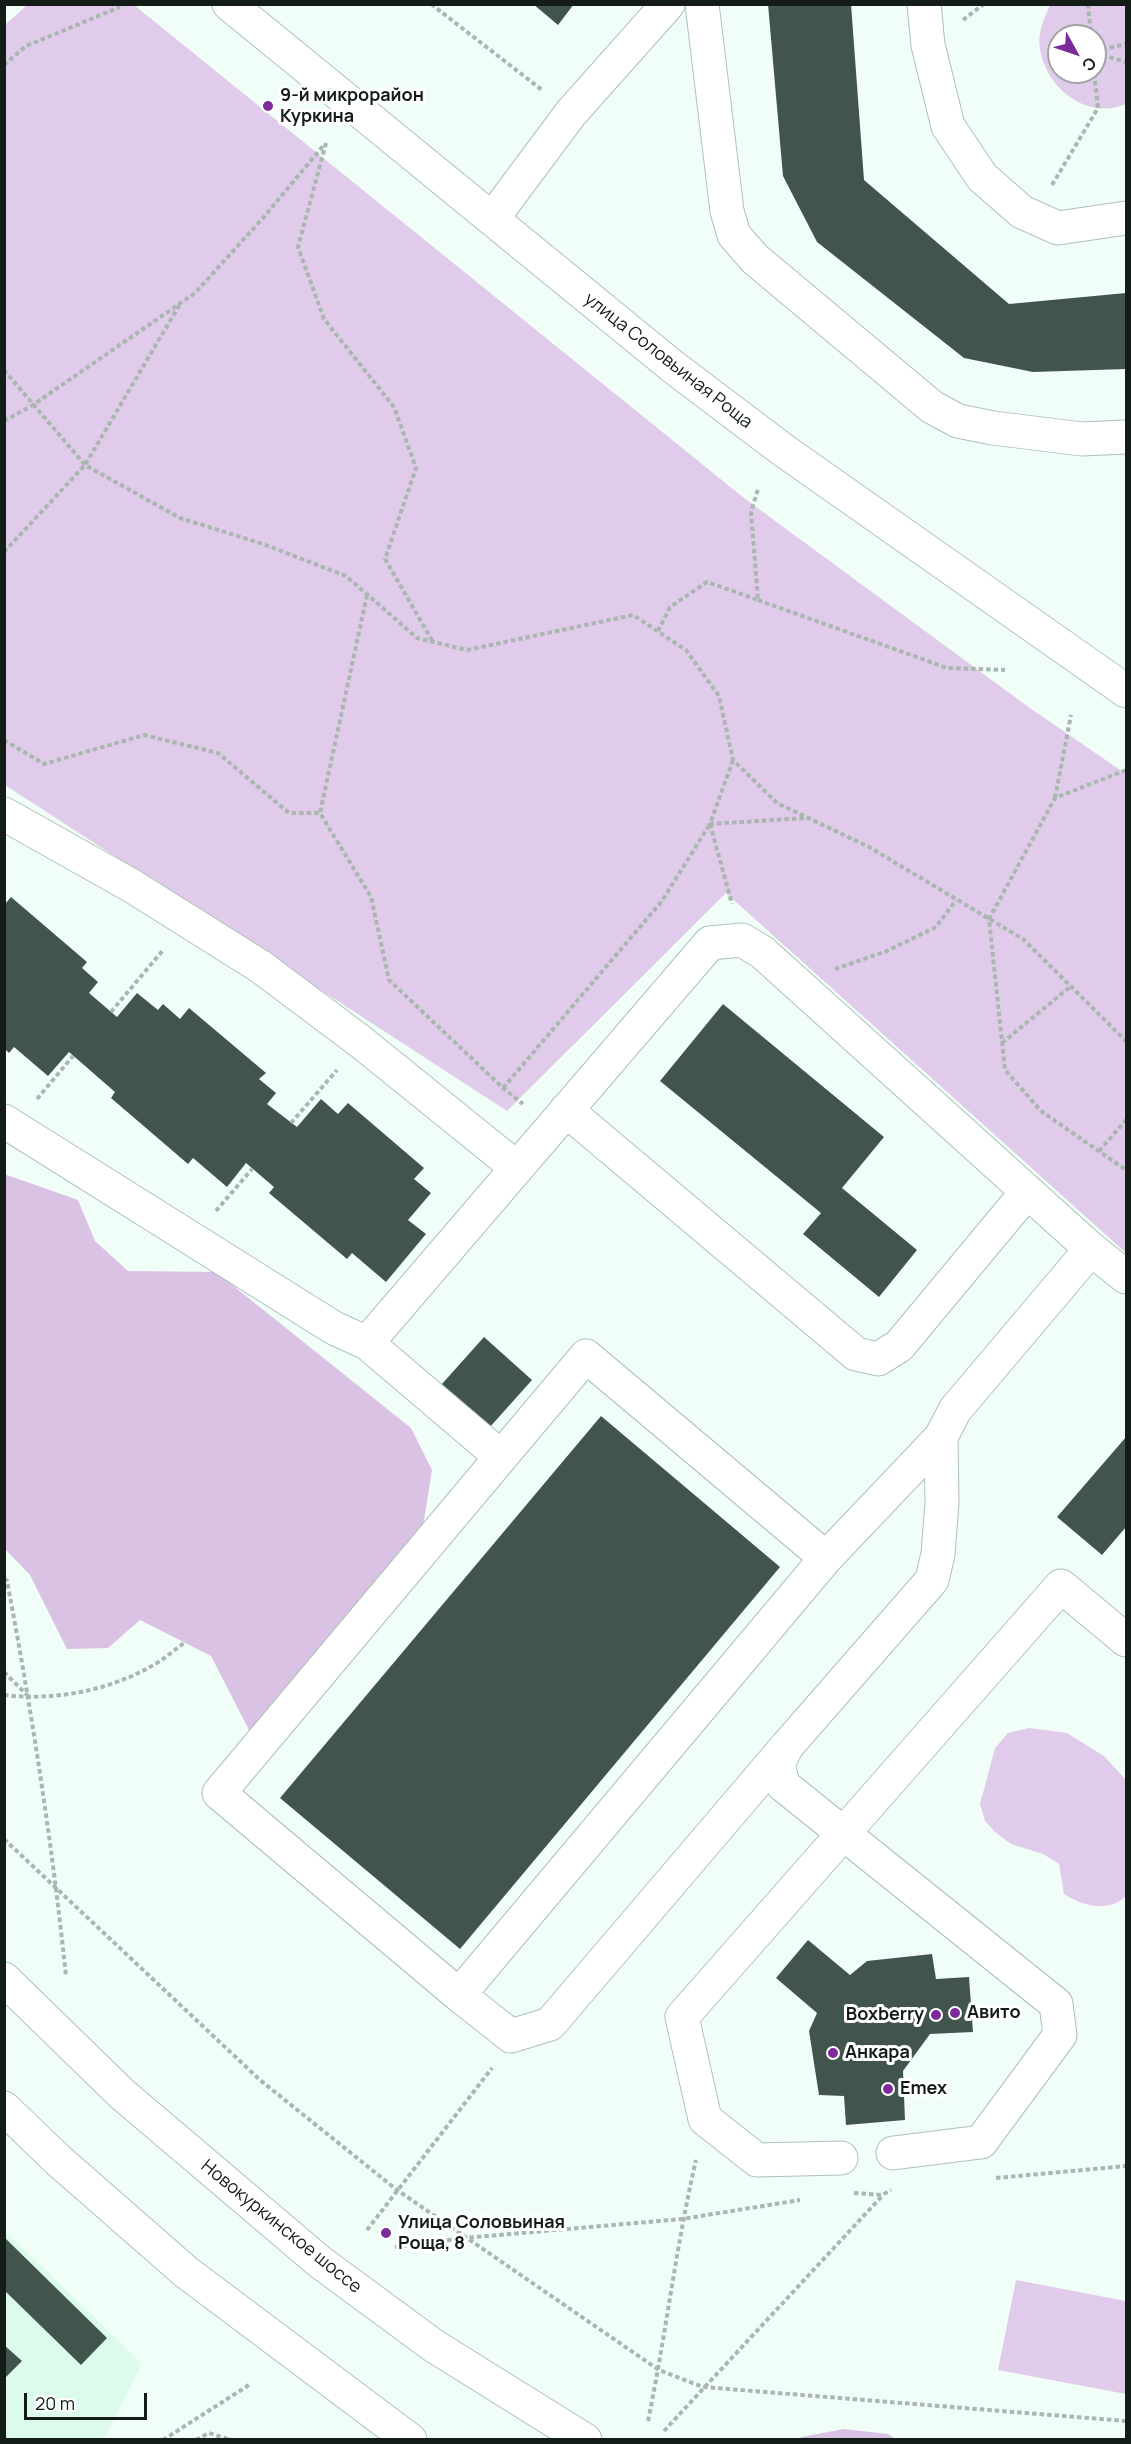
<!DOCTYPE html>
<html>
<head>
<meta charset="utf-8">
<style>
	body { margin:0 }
	#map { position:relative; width:1131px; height:2444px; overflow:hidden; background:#f1fef7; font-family:Manrope,sans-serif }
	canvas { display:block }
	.frame { position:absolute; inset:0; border:6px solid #141c18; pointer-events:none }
	.north { position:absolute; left:1047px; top:24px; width:60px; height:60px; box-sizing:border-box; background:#fff; border:2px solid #a1a4a3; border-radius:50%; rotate:130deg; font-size:16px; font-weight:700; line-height:24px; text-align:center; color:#141c18 }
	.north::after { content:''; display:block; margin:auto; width:21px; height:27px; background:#7d2b9b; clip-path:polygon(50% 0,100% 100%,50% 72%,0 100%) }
	.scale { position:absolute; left:24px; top:2393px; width:123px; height:27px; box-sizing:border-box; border:3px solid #141c18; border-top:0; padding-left:8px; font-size:18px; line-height:21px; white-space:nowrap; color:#141c18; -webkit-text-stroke:4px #fff; paint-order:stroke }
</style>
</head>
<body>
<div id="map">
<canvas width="1131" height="2444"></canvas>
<div class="frame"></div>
<div class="north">С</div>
<div class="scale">20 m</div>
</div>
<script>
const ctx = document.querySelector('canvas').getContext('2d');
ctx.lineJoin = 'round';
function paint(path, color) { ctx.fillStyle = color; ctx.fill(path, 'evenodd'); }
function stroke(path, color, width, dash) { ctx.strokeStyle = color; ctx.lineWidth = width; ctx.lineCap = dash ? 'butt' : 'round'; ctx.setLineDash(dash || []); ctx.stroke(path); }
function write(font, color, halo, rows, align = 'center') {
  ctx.font = font + ' Manrope,sans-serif'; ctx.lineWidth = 6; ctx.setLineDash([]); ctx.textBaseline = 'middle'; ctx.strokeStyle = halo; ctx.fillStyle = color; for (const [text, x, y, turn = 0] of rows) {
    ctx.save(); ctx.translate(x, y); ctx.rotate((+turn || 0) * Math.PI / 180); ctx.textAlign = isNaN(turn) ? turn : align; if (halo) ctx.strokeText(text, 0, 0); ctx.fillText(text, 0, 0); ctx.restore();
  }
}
paint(new Path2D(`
	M4 2230 142 2364 104 2439H5Z`), '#dcfbec');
paint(new Path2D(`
	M27 5H134L744 498 1027 706 1126 774V1253L726 893 507 1111 5 785V25Z
	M1050 5H1126V104C1087 121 1046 88 1040 49 1037 33 1044 19 1050 5ZM1059 36H1095V72H1059Z
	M1029 1728 1067 1733 1104 1756 1126 1780V1896C1109 1913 1082 1906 1064 1894L1059 1864 1043 1854 1011 1844 995 1832 985 1821 980 1804 995 1748 1008 1733Z
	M1016 2280 1126 2301V2394L998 2370Z`), '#e1cbea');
paint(new Path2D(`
	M4 1174 78 1200 95 1241 128 1271 216 1272 411 1428 432 1470 421 1539 250 1732 211 1656 140 1620 108 1648 67 1649 30 1575 5 1549Z
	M844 2429 888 2434 895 2439H801V2437Z`), '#dac2e4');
paint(new Path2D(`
	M533 4H574L558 25Z
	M768 4H851L864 180 1009 304 1126 293V369L1033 372 964 358 817 242 783 176Z
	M11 897 87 962 82 968 98 982 89 993 117 1017 137 993 158 1010 163 1004 180 1019 189 1008 266 1073 259 1079 276 1093 267 1104 297 1127 321 1099 338 1114 348 1103 424 1168 414 1179 431 1193 408 1220 426 1234 386 1282 352 1253 347 1259 269 1193 274 1187 246 1163 227 1187 193 1158 188 1164 111 1098 115 1092 69 1052 48 1076 14 1047 9 1053 5 1049V904Z
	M723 1004 884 1137 842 1188 917 1250 879 1297 803 1234 821 1213 660 1081Z
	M484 1337 532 1380 481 1437 433 1394Z
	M601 1416 780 1567 460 1949 280 1798Z
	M1126 1437V1527L1102 1555 1057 1517Z
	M808 1940 850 1975 867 1961 932 1954 936 1979 969 1977 973 2032 930 2034 903 2071 905 2120 846 2125 844 2096 819 2095 809 2031 817 2013 776 1978Z
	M4 2237 107 2338 81 2365 4 2290Z
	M4 2345 22 2361 4 2379Z`), '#42554c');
const minor = new Path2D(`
	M229 4 672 366 783 450 1126 691
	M702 4 727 211 734 235 755 259 932 407 958 421 993 428 1082 439 1126 437
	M924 4 928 45 948 126 982 177 1022 212 1058 228 1126 218
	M492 219 571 113 668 4
	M4 814 132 886 261 967 361 1042 517 1168 710 943 742 940 762 952 1091 1249 1126 1277
	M566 1110 856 1354 878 1359 899 1346 1027 1192
	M4 1121 334 1328 367 1343 517 1168
	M367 1343 501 1457 586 1356 826 1558 459 1995 219 1793 501 1457
	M826 1558 941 1437
	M459 1995 511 2036 550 2024 787 1746
	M893 2153 981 2142 1060 2035 1056 2004 783 1785 778 1764 787 1746 932 1580 938 1554 942 1503 941 1437 955 1410 1091 1249
	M841 2158 757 2160 705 2119 682 2017 1061 1586 1126 1640`);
const major = new Path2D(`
	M4 1979 122 2094 320 2262 434 2346 585 2440
	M4 2108 58 2160 186 2272 410 2440`);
stroke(minor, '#acc2b7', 35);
stroke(major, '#acc2b7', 35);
stroke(new Path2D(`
	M431 4 542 90
	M1088 4 1091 36
	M963 20 984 4
	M1095 51 1126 44
	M1095 53 1126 62
	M4 65 26 46 120 7
	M326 143 298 247 324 319 394 407 416 468 385 559 433 642
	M1052 185 1098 108 1094 72
	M4 370 85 465 180 518 263 544 346 576 417 638 467 650 633 615 686 650 719 696 733 760 777 803 869 847 1023 939 1126 1041
	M4 421 33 405 195 293 263 218 323 146
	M4 552 85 465 180 304
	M367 595 320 813 371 897 389 980 503 1088 523 1104
	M758 600 947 668 1005 670
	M658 631 670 607 707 582 758 600 751 512 758 489
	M4 740 44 764 144 735 218 753 289 813H320
	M733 760 710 824 806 818
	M1126 770 1055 798 989 919 1005 1070 1041 1111 1126 1170
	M1055 798 1071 715
	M710 824 732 904
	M835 969 887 951 936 927 956 900
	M111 1012 164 949
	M1002 1043 1071 986
	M503 1088 662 901 710 824
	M37 1099 73 1056
	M291 1123 337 1070
	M1099 1151 1126 1120
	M216 1211 252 1169
	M4 1578 7 1581C32 1712 52 1843 66 1976
	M4 1672 29 1697
	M4 1695C53 1701 107 1691 150 1667 162 1661 173 1651 184 1643
	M4 1839 260 2080 397 2190 659 2370 703 2387 1126 2421
	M996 2178 1126 2166
	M854 2193 882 2195 891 2190
	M367 2230 492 2068
	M395 2247 464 2238 682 2219 800 2200
	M648 2421C666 2334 676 2246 696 2160
	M664 2431 882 2196
	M163 2440 249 2385
	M196 2440 209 2433 231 2440`), '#aab6b0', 4, [4.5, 3]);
stroke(minor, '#fff', 33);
stroke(major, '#fff', 33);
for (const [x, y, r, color] of [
	[268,106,6,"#7d2b9b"],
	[955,2013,6,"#7d2b9b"],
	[936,2015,6,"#7d2b9b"],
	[833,2053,6,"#7d2b9b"],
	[888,2089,6,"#7d2b9b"],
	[386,2233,6,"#7d2b9b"]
]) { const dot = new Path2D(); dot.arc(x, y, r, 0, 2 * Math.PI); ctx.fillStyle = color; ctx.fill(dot); stroke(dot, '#fff', 2); }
write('bold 18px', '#141c18', '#fff', [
	["9-й микрорайон",280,96],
	["Куркина",280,117],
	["Авито",967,2013],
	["Boxberry",924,2015,"right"],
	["Анкара",845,2053],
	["Emex",900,2089],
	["Улица Соловьиная",398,2223],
	["Роща, 8",398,2244]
], 'left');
write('18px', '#141c18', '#fff', [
	["улица Соловьиная Роща",668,361,38],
	["Новокуркинское шоссе",281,2227,39]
]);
</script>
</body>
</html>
